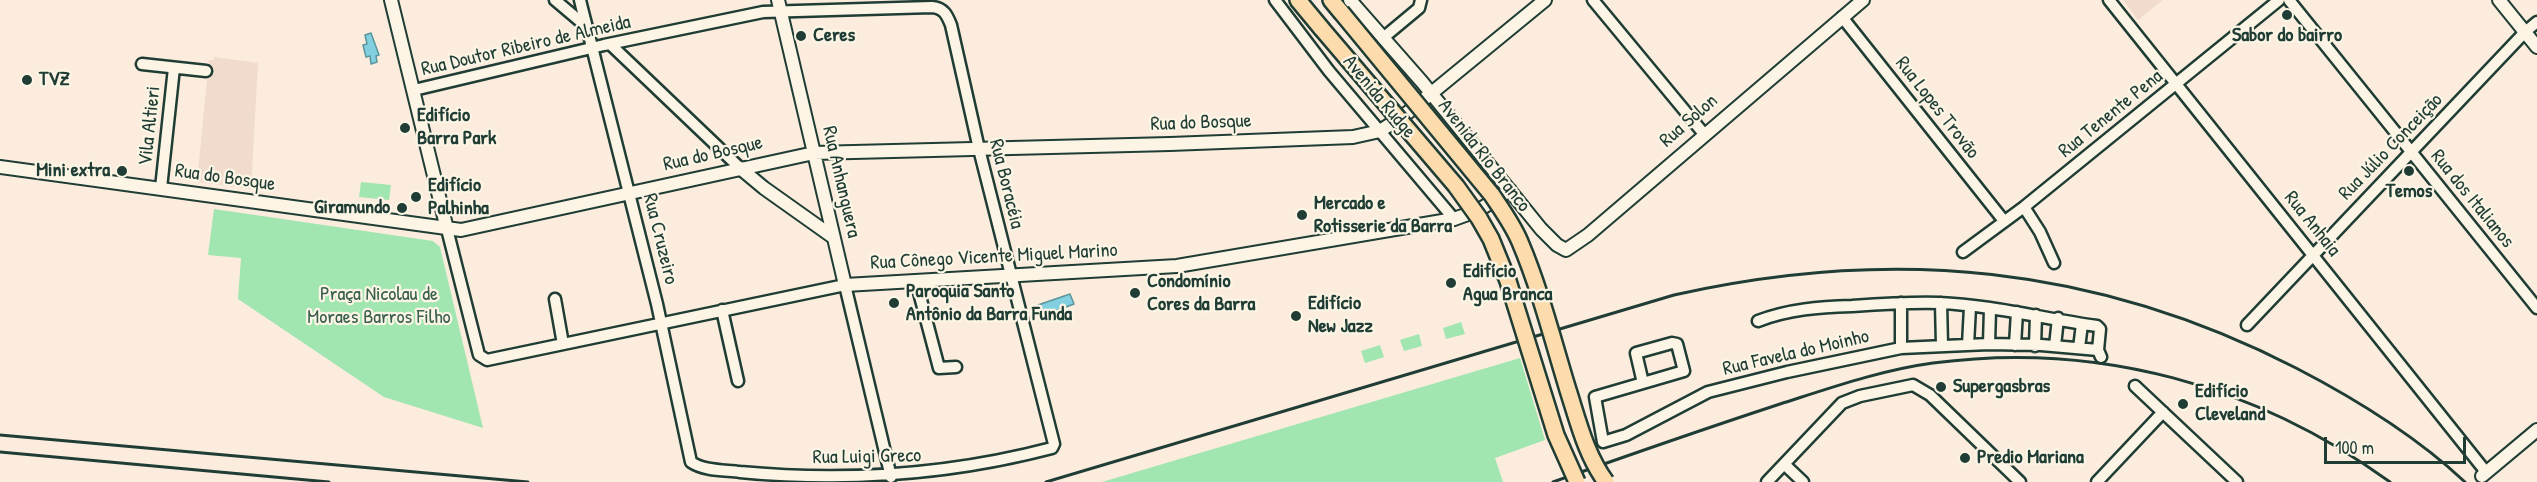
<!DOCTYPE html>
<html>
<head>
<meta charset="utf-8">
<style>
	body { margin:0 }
	#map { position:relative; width:2537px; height:482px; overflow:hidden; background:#fbecdd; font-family:"Patrick Hand",sans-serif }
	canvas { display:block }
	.scale { position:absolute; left:2324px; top:437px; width:142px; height:27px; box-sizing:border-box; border:3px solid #1f3d34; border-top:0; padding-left:8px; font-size:18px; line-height:21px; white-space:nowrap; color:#1f3d34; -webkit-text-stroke:4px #fcf5e5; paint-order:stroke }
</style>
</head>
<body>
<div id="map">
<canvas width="2537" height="482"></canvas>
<div class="scale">100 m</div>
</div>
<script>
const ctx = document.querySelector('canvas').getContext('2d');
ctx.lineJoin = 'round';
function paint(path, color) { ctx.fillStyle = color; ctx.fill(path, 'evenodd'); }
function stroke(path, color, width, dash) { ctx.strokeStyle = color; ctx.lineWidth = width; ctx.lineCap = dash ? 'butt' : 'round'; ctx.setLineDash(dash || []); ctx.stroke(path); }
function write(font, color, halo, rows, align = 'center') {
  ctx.font = font + ' "Patrick Hand",sans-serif'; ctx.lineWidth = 4.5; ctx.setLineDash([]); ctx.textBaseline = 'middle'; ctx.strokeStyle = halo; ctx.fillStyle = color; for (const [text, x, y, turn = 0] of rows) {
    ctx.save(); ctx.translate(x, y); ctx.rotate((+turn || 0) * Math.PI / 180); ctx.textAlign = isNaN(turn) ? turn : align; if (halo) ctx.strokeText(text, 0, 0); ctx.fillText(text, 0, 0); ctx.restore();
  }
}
paint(new Path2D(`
	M2123 0H2163L2138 20Z
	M214 57 258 63 251 189 197 182 209 60H214Z`), '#f1dbcd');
paint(new Path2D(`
	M361 182 391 185 389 200 359 197Z
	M214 209 433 241 440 247 483 428 384 397 238 299 241 258 208 255Z
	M1461 322 1465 334 1446 339 1443 328Z
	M1419 334 1422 346 1404 351 1400 340Z
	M1380 345 1384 357 1365 363 1361 351Z
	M1520 358 1545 440 1495 458 1503 482H1102Z`), '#a1e5b0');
const water = new Path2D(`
	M371 33 379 55 376 56 377 62 371 64 370 56 366 57 363 45 367 44 365 35Z
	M1070 294 1074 304 1042 316 1038 305Z`);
paint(water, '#82d0df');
stroke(water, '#5a959b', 1.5);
const minor = new Path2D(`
	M555 0 587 27
	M1275 0 1329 71 1454 219
	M1593 0 1704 134
	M2109 0 2486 472
	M2289 0 2537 308
	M1842 17 2004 221
	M1383 38 1419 8 1421 0
	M610 44 740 168
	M142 64 206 71
	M414 90 583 50 604 45 763 12 932 7C944 8 947 15 951 25L979 149 1054 444 1052 448C949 475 846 482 740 472 725 470 704 471 691 462L657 304 596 63C591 42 585 21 580 0
	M161 188 174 68
	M2024 207 2040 232 2054 263
	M447 229 479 355 487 360 845 285 891 477
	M1963 252 2024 207 2279 0
	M916 281 939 368 956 367
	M555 299 563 344
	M1901 303V348
	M1941 303 1942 345
	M722 310 738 381
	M1758 321C1789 309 1820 307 1852 306 1881 304 1910 302 1939 303 1992 305 2045 319 2097 326L2100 329 2098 350
	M2247 325 2525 32 2537 22
	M1989 344 1990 309
	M1968 345 1970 307
	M2015 345 2017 312
	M2035 346 2036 315
	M2055 346 2058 318
	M2079 348 2082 324
	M1643 383 1636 353 1672 343 1677 344 1684 371 1595 397 1603 442 1626 435 1708 392 1787 372 1901 348 1989 344 2041 345 2098 350 2101 357
	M2135 386 2237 482
	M1784 464 1803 482
	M1767 482 1842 403 1860 396 1913 385 1930 395 2020 482
	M2097 482 2163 412`);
const tertiary = new Path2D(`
	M391 0 447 229
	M778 0 845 285 1177 266 1454 219 1479 210 1510 190
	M1350 0 1422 82 1541 229 1557 245 1566 250 1588 235 1863 0
	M2499 0 2537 47
	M0 167 461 230 814 153 1170 144 1353 137 1380 131 1406 114 1545 0
	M740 168 764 188 833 237
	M2482 476 2537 430`);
const primary = new Path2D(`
	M1298 0 1322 29
	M1331 0 1341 12`);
stroke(minor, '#1f3d34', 15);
stroke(tertiary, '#1f3d34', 16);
stroke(primary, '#1f3d34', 20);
stroke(minor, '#fcf5e5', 10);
stroke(tertiary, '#fcf5e5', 12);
stroke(primary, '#fcdcac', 15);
stroke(new Path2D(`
	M0 435 528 482
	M0 452 329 482
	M1046 482 1674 295C1892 246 2096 265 2296 368 2356 399 2416 436 2465 482
	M1553 482C1629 455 1704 429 1780 404 1830 388 1881 370 1933 363 2098 341 2256 385 2390 482`), '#1f3d34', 3);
const primaryBridge = new Path2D(`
	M1341 12 1492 195C1502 210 1513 225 1520 242 1540 289 1553 341 1568 390 1578 421 1586 455 1606 482
	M1322 29 1456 186 1479 218 1491 239 1508 281 1556 435 1577 482`);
stroke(primaryBridge, '#1f3d34', 20, []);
stroke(primaryBridge, '#fcdcac', 15);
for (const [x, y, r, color] of [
	[2287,15,6,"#1f3d34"],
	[801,36,6,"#1f3d34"],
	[27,80,6,"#1f3d34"],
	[405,128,6,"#1f3d34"],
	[122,171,6,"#1f3d34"],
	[2409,171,6,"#1f3d34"],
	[416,197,6,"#1f3d34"],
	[402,208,6,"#1f3d34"],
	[1302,215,6,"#1f3d34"],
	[1451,283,6,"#1f3d34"],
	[1135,293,6,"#1f3d34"],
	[894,303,6,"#1f3d34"],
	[1296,316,6,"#1f3d34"],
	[1941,387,6,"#1f3d34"],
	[2183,404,6,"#1f3d34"],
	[1965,458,6,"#1f3d34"]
]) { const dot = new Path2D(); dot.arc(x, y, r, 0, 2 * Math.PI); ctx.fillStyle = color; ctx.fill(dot); stroke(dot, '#fcf5e5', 2); }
write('bold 20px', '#1f3d34', '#fcf5e5', [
	["Ceres",813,36],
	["Sabor do bairro",2287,36,"center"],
	["TVZ",39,80],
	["Edifício",417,116],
	["Barra Park",417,139],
	["Mini extra",110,171,"right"],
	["Edifício",428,186],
	["Palhinha",428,209],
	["Temos",2409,192,"center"],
	["Mercado e",1314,204],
	["Rotisserie da Barra",1314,227],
	["Giramundo",390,208,"right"],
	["Edifício",1463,272],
	["Agua Branca",1463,295],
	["Condomínio",1147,282],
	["Cores da Barra",1147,305],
	["Paroquia Santo",906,292],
	["Antônio da Barra Funda",906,315],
	["Edifício",1308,304],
	["New Jazz",1308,327],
	["Supergasbras",1953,387],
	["Edifício",2195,392],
	["Cleveland",2195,415],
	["Predio Mariana",1977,458]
], 'left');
write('20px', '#1f3d34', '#fcf5e5', [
	["Rua Doutor Ribeiro de Almeida",526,46,-13],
	["Avenida Rudge",1379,97,50],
	["Rua Lopes Trovão",1937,108,52],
	["Rua Tenente Pena",2111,114,-39],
	["Rua Solon",1689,121,-41],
	["Rua do Bosque",1201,123,-2],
	["Vila Altieri",150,126,-84],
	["Rua Júlio Conceição",2391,147,-46],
	["Rua do Bosque",713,154,-13],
	["Avenida Rio Branco",1484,156,52],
	["Rua do Bosque",225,178,8],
	["Rua Anhanguera",841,182,77],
	["Rua Boracéia",1006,184,76],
	["Rua dos Italianos",2472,199,51],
	["Rua Anhaia",2312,224,51],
	["Rua Cruzeiro",660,239,76],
	["Rua Cônego Vicente Miguel Marino",994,257,-3],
	["Rua Favela do Moinho",1796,353,-13],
	["Rua Luigi Greco",867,457,-1]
]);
write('20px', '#395f4d', '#fcf5e5', [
	["Praça Nicolau de",379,295],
	["Moraes Barros Filho",379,318]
]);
</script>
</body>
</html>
